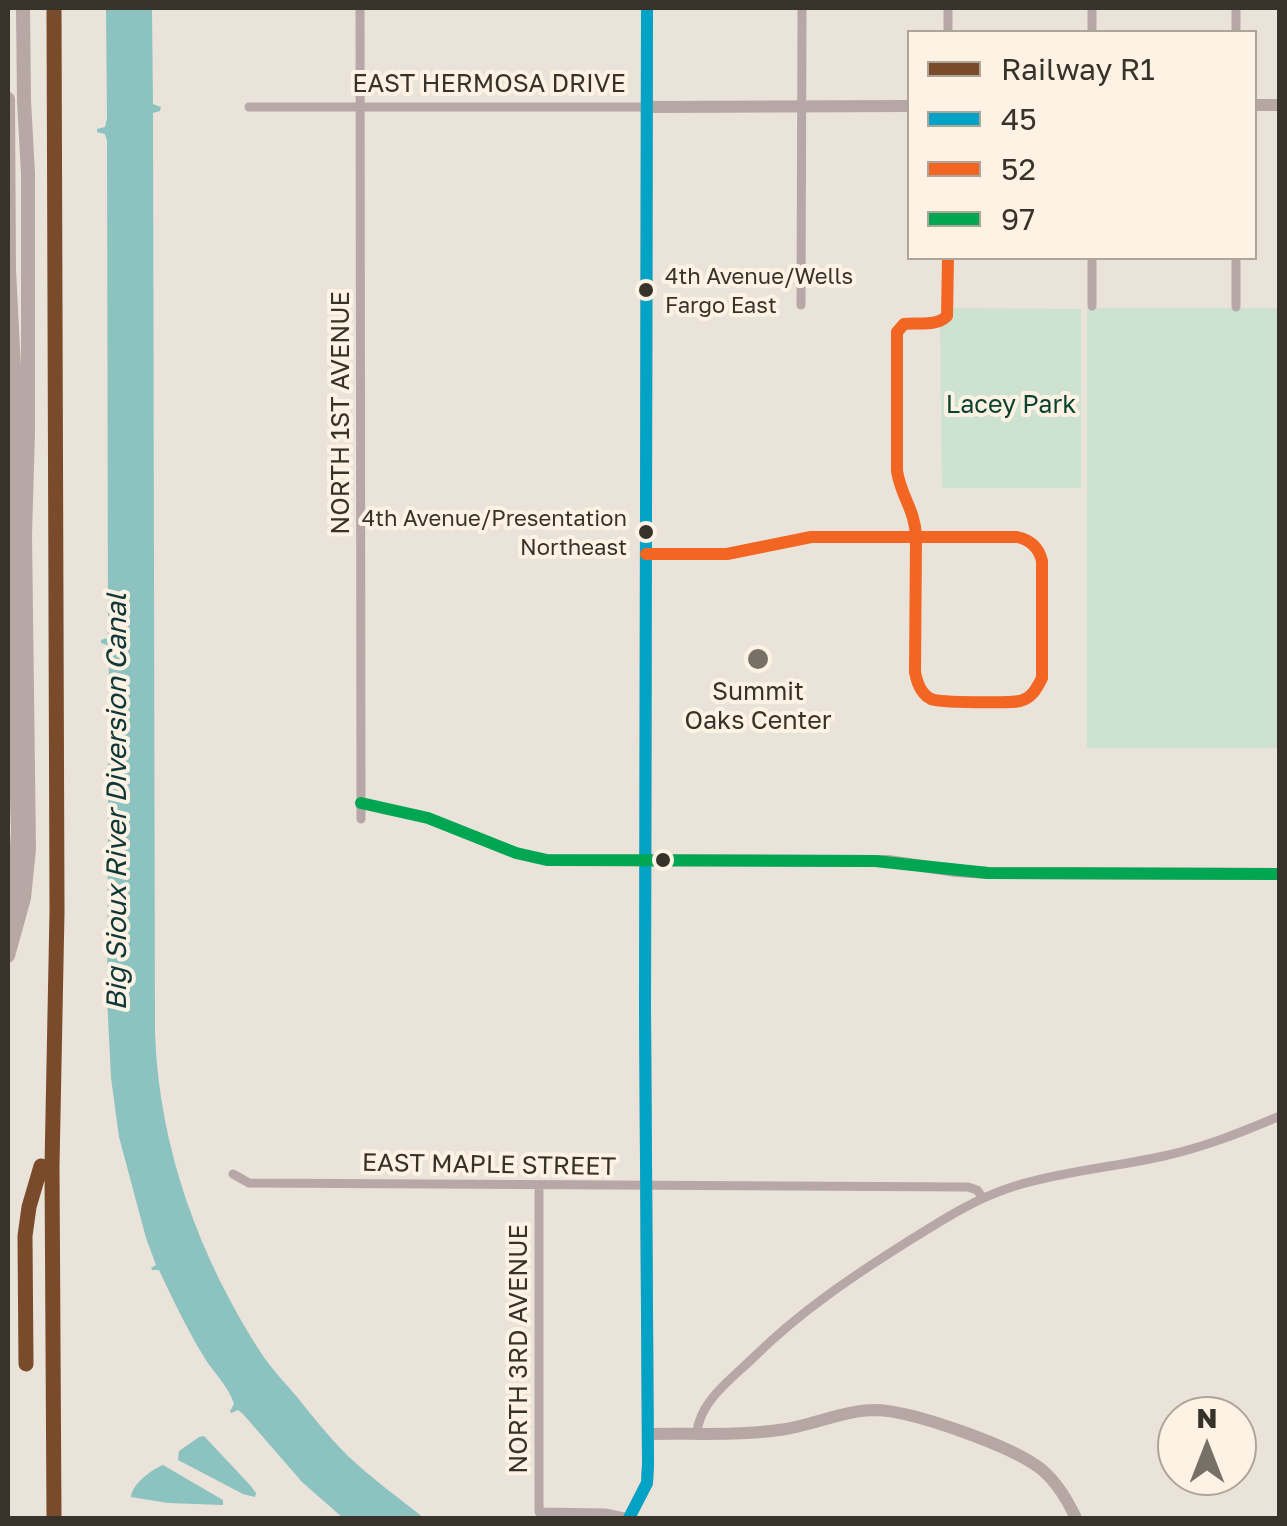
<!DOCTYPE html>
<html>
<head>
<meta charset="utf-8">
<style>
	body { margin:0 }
	#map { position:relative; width:1287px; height:1526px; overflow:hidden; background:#eae3d9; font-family:"Golos Text",sans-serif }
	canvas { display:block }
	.frame { position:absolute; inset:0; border:10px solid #37322a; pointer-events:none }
	.legend { position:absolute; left:907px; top:30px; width:350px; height:230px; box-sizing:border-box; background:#fdf2e3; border:2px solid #aea599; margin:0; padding:12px 18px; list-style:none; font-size:30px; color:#37322a }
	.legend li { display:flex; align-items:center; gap:20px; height:50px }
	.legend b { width:50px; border:2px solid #aea599 }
	.north { position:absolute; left:1157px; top:1396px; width:100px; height:100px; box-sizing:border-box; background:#fdf2e3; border:2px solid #aea599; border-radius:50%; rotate:0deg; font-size:28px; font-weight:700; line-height:40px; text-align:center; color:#37322a }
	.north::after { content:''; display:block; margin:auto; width:35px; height:45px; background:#767067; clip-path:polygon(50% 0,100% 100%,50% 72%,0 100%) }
</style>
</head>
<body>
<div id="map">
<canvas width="1287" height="1526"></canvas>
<div class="frame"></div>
<ul class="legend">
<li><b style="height:12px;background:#7a4b2a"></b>Railway R1</li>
<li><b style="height:12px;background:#03a3c6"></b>45</li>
<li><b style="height:12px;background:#f26522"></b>52</li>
<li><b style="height:12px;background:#00a651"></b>97</li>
</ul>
<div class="north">N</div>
</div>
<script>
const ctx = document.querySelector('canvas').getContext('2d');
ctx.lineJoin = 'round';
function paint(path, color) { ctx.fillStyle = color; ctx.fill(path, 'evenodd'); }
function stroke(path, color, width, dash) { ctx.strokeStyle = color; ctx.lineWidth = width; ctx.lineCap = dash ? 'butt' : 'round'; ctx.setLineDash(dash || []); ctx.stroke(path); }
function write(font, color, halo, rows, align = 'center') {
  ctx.font = font + ' "Golos Text",sans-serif'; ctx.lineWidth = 8; ctx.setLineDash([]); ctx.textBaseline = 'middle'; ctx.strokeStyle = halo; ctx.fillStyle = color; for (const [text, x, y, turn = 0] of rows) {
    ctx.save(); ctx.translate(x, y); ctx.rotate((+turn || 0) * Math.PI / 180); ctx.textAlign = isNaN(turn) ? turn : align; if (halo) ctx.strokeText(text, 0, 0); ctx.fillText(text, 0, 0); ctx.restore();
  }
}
paint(new Path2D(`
	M948 308 1081 309V488H942L940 322Z
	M1087 308H1279V748H1087Z`), '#cee2d2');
paint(new Path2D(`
	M106 8H152L153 104 161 107 160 111 153 113 155 1033C159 1149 200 1259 263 1356 273 1370 286 1384 297 1397 313 1417 329 1437 347 1455 371 1478 399 1498 424 1518H343L302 1482 243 1414 238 1410 231 1413 230 1411 234 1404C229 1387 213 1372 204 1357 187 1329 173 1300 159 1270H152L151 1268 156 1265 146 1238 119 1137 111 1078 107 997 109 654 107 645 101 643V640L107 638 108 631 107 141 105 134 97 132V129L105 127 107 118Z
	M204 1436 250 1485 256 1493 255 1497 243 1494 178 1460 179 1451 199 1437Z
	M163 1465 223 1500V1505L168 1503 131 1497C132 1484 151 1470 163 1465Z`), '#8cc3c0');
stroke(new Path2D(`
	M360 8 361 819
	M948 8V32
	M1092 32V8
	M1236 32V8
	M249 107H647
	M801 305 802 8
	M1092 306V258
	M1236 307V258
	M646 554H727L811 537H1017C1031 540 1039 548 1042 561V678C1037 688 1032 698 1020 701 1010 703 940 703 931 699 921 694 917 683 915 672L916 537C915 509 901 497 897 471V332L904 324C918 322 936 327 947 316L948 258
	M361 803 428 818 516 853 536 859 646 860
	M233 1174 249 1183 968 1187 977 1190 983 1198
	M539 1185V1512L605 1513 629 1518
	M697 1433C699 1401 734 1377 755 1356 801 1311 853 1276 907 1242 942 1220 976 1198 1015 1186 1064 1171 1115 1167 1164 1156 1205 1147 1242 1132 1280 1116`), '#b7a8a7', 9);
stroke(new Path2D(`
	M1254 105H1280
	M647 107 909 106
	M646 860 888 861 956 871 988 873 1280 874
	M648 1434C692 1433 736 1436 779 1430 812 1426 842 1410 876 1410 913 1411 1012 1446 1041 1469 1057 1482 1067 1500 1076 1518
	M629 1518 647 1483 648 1464 645 1010 647 8`), '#b6a7a4', 12);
stroke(new Path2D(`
	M8 99 9 270 16 406 14 713 18 831 14 887 8 920
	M8 956 24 898 29 849 25 535 28 431V174L24 101 23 8`), '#b7a8a6', 14);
stroke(new Path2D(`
	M629 1518 647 1483 648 1464 645 1010 647 8`), '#03a3c6', 12);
stroke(new Path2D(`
	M646 554H727L811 537H1017C1031 540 1039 548 1042 561V678C1037 688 1032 698 1020 701 1010 703 940 703 931 699 921 694 917 683 915 672L916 537C915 509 901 497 897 471V332L904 324C918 322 936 327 947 316L948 258`), '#f26522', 12);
stroke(new Path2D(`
	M361 803 428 818 516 853 547 860 875 861 988 873 1280 874`), '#00a651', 12);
stroke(new Path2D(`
	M26 1364 25 1236 29 1207 41 1166
	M54 1518 52 1166 57 912 54 8`), '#7a4b2a', 15);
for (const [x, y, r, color] of [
	[646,290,9,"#37322a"],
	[646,532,9,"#37322a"],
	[758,659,12,"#767067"],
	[663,860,9,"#37322a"]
]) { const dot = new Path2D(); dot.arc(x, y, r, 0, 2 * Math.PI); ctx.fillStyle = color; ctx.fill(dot); stroke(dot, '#fdf2e3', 4); }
write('22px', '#37322a', '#fdf2e3', [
	["4th Avenue/Wells",665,277],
	["Fargo East",665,306],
	["4th Avenue/Presentation",627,519,"right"],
	["Northeast",627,548,"right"]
], 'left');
write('25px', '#37322a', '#fdf2e3', [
	["EAST HERMOSA DRIVE",489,84],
	["NORTH 1ST AVENUE",341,413,-90],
	["EAST MAPLE STREET",489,1165,1],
	["NORTH 3RD AVENUE",519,1349,-90]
]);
write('25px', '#09422e', '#fdf2e3', [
	["Lacey Park",1011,405]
]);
write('25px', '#37322a', '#fdf2e3', [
	["Summit",758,692],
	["Oaks Center",758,721]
]);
write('italic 28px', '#103838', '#fdf2e3', [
	["Big Sioux River Diversion Canal",117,802,-90]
]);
</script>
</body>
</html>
